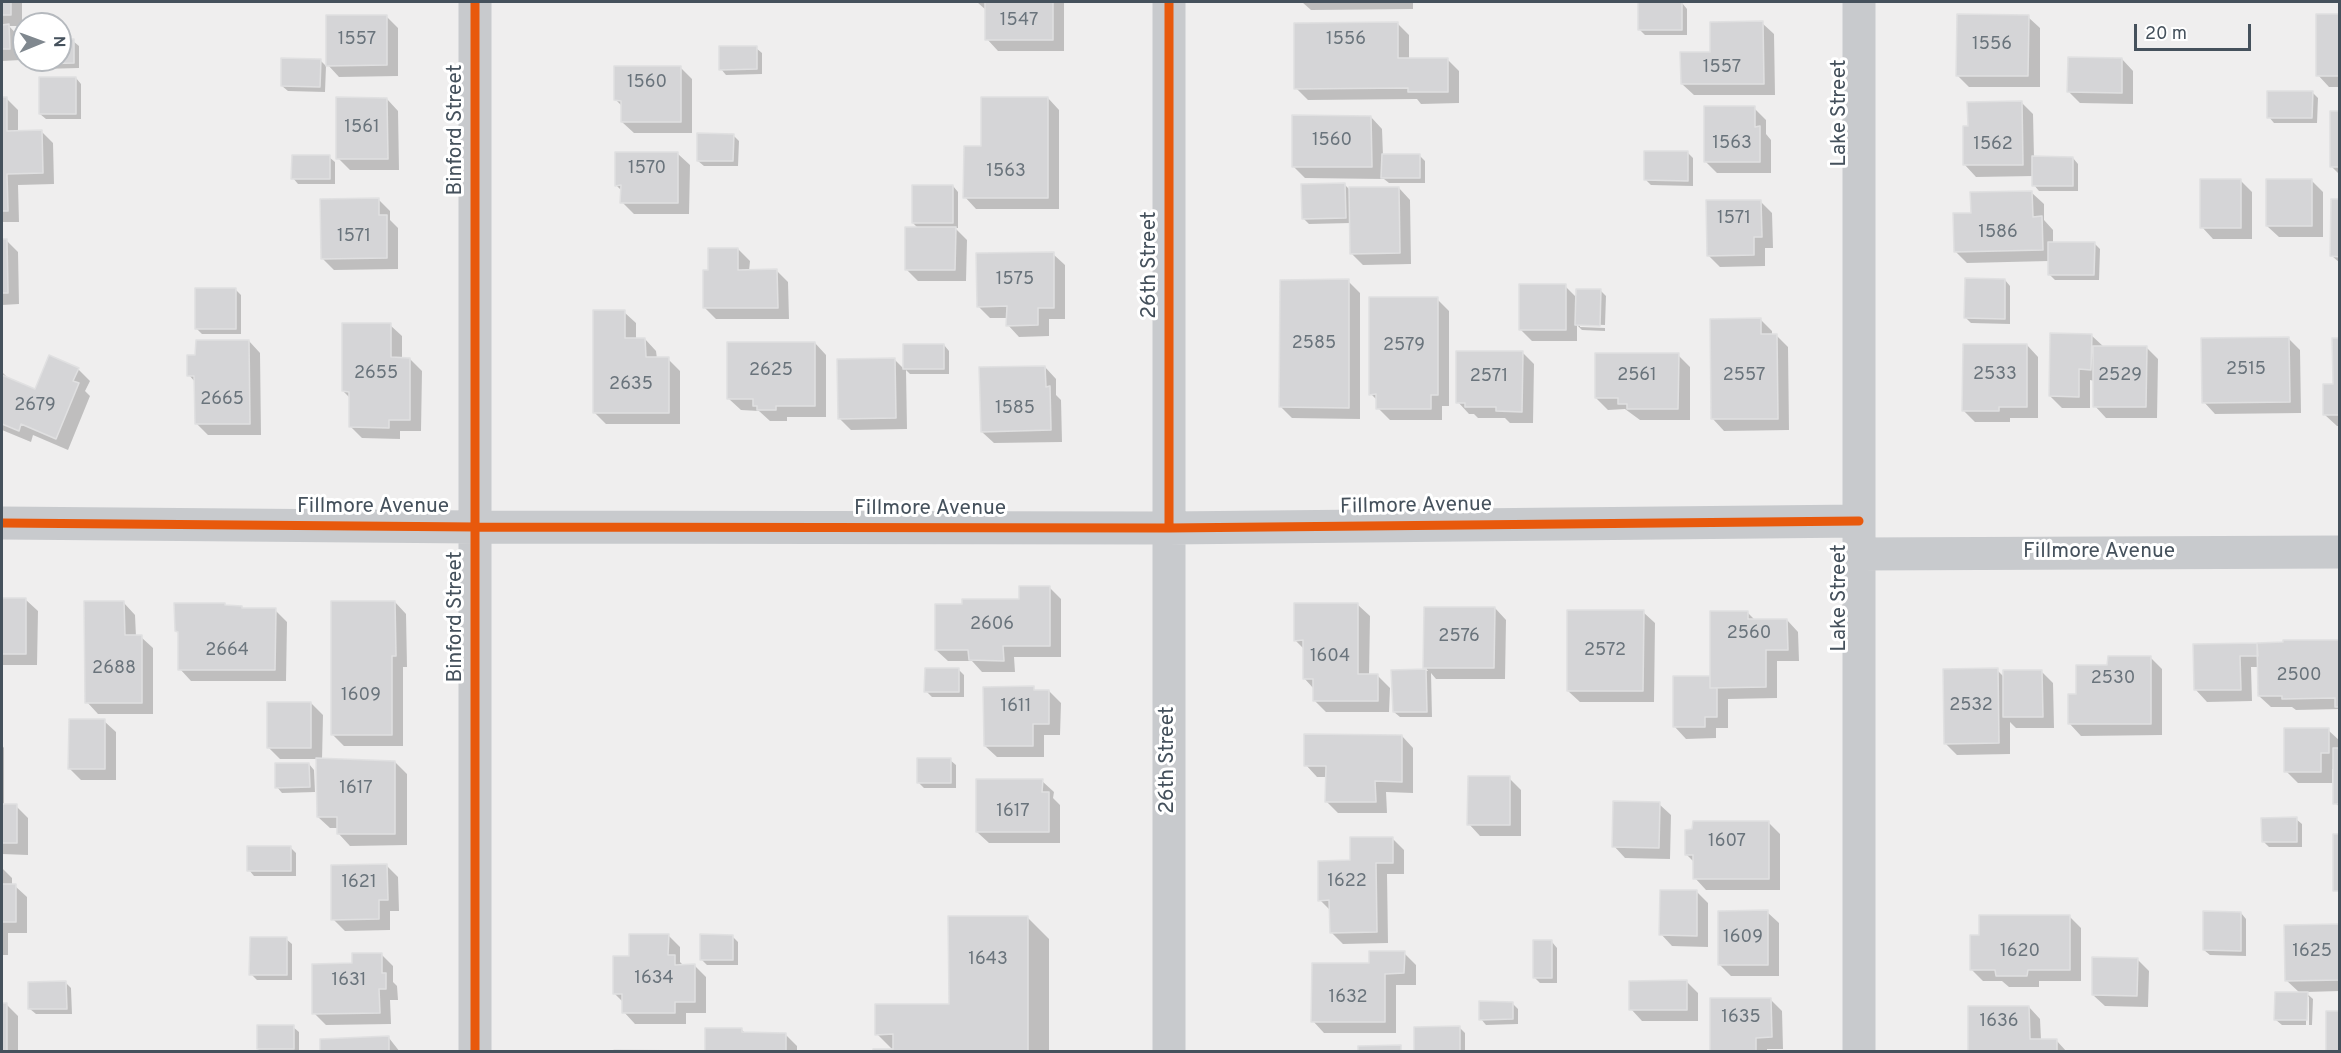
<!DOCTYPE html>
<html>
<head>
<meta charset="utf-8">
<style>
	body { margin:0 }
	#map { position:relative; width:2341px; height:1053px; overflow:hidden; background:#efeeee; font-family:Overpass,sans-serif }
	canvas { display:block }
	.frame { position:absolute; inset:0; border:3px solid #45515c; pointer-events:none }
	.north { position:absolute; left:12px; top:12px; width:60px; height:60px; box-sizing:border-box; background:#fff; border:2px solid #b5b9be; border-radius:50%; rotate:89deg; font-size:16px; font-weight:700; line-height:24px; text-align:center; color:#45515c }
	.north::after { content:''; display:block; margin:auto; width:21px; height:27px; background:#80888f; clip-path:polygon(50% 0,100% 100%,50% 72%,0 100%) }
	.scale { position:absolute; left:2134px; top:24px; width:117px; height:27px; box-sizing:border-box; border:3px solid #45515c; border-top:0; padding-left:8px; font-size:18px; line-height:21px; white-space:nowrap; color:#45515c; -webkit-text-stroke:4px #fff; paint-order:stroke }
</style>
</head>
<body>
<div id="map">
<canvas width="2341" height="1053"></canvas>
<div class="frame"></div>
<div class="north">N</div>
<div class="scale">20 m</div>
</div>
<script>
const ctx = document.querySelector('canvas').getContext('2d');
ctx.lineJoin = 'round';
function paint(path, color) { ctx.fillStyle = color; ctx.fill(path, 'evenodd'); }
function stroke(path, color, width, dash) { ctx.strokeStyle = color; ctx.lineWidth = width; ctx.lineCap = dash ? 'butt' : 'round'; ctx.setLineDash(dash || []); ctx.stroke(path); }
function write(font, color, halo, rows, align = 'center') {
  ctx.font = font + ' Overpass,sans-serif'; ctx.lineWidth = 6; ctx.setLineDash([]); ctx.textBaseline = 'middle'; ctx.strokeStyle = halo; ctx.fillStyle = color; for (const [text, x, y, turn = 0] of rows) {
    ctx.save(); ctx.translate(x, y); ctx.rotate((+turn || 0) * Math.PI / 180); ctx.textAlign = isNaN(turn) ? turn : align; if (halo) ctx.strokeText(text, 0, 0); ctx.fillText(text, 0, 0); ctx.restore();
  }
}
paint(new Path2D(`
	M2 2H22V26H9L20 38 21 60 2 61Z
	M286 2H326V3Z
	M977 2H1064V51H998L987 39 986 10Z
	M1302 2H1413V9L1311 10Z
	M1682 3 1687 9V35H1645L1640 30Z
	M386 16 398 28V76L339 77 328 65Z
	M2340 16V87H2329L2318 75Z
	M2028 17 2040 28V87H1969L1957 75Z
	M1762 23 1774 34 1775 95H1694L1682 84 1712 53Z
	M1398 24 1409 35V59H1447L1459 71V103L1421 104 1417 99 1308 100 1296 88Z
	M60 41H73L79 46V68L42 69 37 63V60H60Z
	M756 48 762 53V74L726 75 721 69Z
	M2122 59 2133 71V104L2080 103 2069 92Z
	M320 60 326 66 325 92 288 91 282 86Z
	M680 67 692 79V133H634L622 122V106L616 100Z
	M76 78 81 84V119H46L40 114Z
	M2313 93 2318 98 2317 123H2274L2269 117Z
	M2 98H6L18 110V132H42L53 143 54 184 18 185 19 222H2Z
	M1048 98 1059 110V209H976L965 197 983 148Z
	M387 99 398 111 399 170H350L338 158Z
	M2022 103 2033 114 2034 158H2073L2078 164V191H2039L2034 185V176L1976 177 1965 165 1969 127Z
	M1754 108 1766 120V134L1771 140V173H1717L1705 161Z
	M2340 113V175L2332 167Z
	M1371 117 1382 129 1383 156 1419 155 1425 161V183H1389L1384 179 1305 178 1293 166Z
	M733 135 739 141 738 166H704L698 161Z
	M1688 153 1693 158V186L1651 185 1646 180Z
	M678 154 690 165 689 214H634L622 202V191L616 185Z
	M329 157 335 162V184H298L293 178Z
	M2240 180 2252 192V239H2213L2202 227Z
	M2311 180 2323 192V237H2279L2267 226Z
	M1345 185 1351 191 1399 188 1410 200 1411 264 1363 265 1351 253V223L1309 224 1303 218Z
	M953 186 958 192V228H955L967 240 966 281H918L906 269 918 228 913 223Z
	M2032 193 2044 204V220L2053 230V243H2094L2100 249 2099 280H2055L2049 274V261L1967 263 1955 251 1972 214Z
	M378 199 390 211V220L398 228V269L334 270 322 258Z
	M1760 201 1772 213 1773 248H1765V266L1720 267 1708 255Z
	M2340 201V263L2332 256Z
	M2 240H6L18 252 19 304 2 305Z
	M738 249 750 261 749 271 776 270 788 282 789 319H716L705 308 710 271Z
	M1053 254 1065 265V319H1049V336L1019 337 1008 325V318H990L978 306Z
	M2005 280 2010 286V324L1971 323 1966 318Z
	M1348 281 1360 293V419L1292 418 1281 407Z
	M1565 286 1577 298 1601 291 1606 296 1605 325 1580 324V327L1605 328V331L1582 330 1577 325V341H1532L1520 329Z
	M236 290 241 295V334H202L196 328Z
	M1437 299 1449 311V406H1442V420H1390L1378 408V401L1371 394Z
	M624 312 636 323V339H645L656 351 657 359H668L680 371V424H606L594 412Z
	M1761 320 1772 331V335H1776L1788 347 1789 430 1724 431 1713 419Z
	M390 325 402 336V359H410L422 371 421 431H400V439L362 438 350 426 351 399 343 391Z
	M2091 335 2104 347H2146L2158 359 2157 418H2106L2095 406V381L2090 380V408H2062L2050 396Z
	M2288 338 2300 350 2301 413 2215 414 2204 402Z
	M2340 339V426H2337L2325 415 2334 386Z
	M249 341 260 353 261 435H208L196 423V383L189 375Z
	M815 343 826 355V417H787V421H770L759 411 741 410 729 399Z
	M904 345H944L949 351V374H910L906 370 907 429 851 430 839 418 894 359 904 369Z
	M2027 345 2038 357V418H2010V422H1975L1963 410Z
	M1522 352 1534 364 1533 423H1510L1505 418H1478L1474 414H1469L1458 402Z
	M1678 355 1690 367V420H1640L1625 409 1608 410 1596 398Z
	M1045 367 1056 379V395L1061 400 1062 442 994 443 982 432Z
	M78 369 90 381 85 391 90 396 68 450 33 435 31 442 2 430V372L9 379 36 390Z
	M1050 588 1061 599V657H1014L1015 672H982L972 661H948L936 650 964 606 1021 600Z
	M2 599 26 600 38 611 37 665H2Z
	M395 602 406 614 407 667H403V746H344L332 734Z
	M124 603 135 615 136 637H141L153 648V714H98L87 702Z
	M1358 605 1370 616 1369 676H1378L1390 688 1389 712H1326L1314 700V689L1304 678V649L1295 640Z
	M242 607 244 610H275L287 622 286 681H191L180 669V634L176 631Z
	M1495 608 1506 620 1505 679H1436L1431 673 1432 717H1400L1394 712 1393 671H1428L1425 667Z
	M1643 612 1655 623 1654 702H1580L1568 691Z
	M1748 613 1755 620H1787L1798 632 1799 661H1777V698L1728 699V728H1716V738L1686 739 1675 727 1712 677Z
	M2340 642V709L2296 710 2292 707H2271L2259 696V667H2251L2252 701 2207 702 2196 690 2195 645Z
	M2150 657 2162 669V735L2081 736 2070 724 2078 695 2109 667Z
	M958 669 964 675V697H932L926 691Z
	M1997 670 2004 677 2041 671 2053 683 2054 728H2016L2010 722V754L1957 755 1945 743Z
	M1033 688 1037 692 1049 691 1061 703 1060 735H1044V757H997L985 746Z
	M311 703 323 715 322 760 395 762 407 774V845L350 846 339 834V828H330L318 817V759H280L268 747Z
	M104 721 116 732V780H81L70 769Z
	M2328 730 2340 741V807L2335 803V769H2332V783H2298L2286 771Z
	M1402 736 1413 748V793L1386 792 1387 813H1338L1326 801 1327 777H1317L1306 765Z
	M2 745 4 748V806H16L28 818V855L2 854Z
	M950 760 956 765V788H924L918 782Z
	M309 764 314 770 315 792 282 793 277 787Z
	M1509 778 1521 790V836H1480L1469 824Z
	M1042 781 1054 792 1053 798 1060 805V843H989L977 832Z
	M1659 804 1671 815 1670 859 1625 858 1614 846Z
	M2296 819 2302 824V847H2269L2263 841Z
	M1768 822 1780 834V890H1706L1695 878 1694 862 1686 854Z
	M1392 838 1404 850V874H1387L1388 943 1343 944 1331 932V911L1320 900 1351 862Z
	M291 848 296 853V876H254L249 870Z
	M386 865 398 877 399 911H390V930L345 931 333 919Z
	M2 868 12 878V886H15L27 897V933H8V955H2Z
	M1697 892 1708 903V947L1672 946 1661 934Z
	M1767 912 1779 923V976H1731L1719 964Z
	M2241 913 2246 919V956L2210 955 2204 950Z
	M2069 916 2081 928V981H2039V987H2009L2002 981H1983L1971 969Z
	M1027 917 1049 939V1052H875L893 1050 877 1034 950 1005Z
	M2340 926V991L2305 992 2313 999 2312 1025H2309V997H2306V1025H2282L2276 1020 2300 993 2286 980Z
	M668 935 680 947V962L684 966H695L706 977V1013H686V1024H635L624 1012V1003L614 993Z
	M732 936 738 942V965H707L701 959Z
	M286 939 292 944V980H257L251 974Z
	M1552 942 1557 948V983H1540L1534 977Z
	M1404 953 1416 965V985H1396V1033H1324L1313 1021 1371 965Z
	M381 954 393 966V982L397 986 398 1000H390L391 1024 326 1025 314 1013 354 965Z
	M2137 959 2149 971 2148 1007 2105 1006 2093 995Z
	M1687 982 1698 993V1021H1642L1631 1009Z
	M66 983 71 988 72 1014H36L30 1009Z
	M1770 999 1782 1011 1783 1049H1767V1052H1712Z
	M1512 1003 1518 1009V1024L1486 1025 1481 1019Z
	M2 1004H6L18 1016V1052H2Z
	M2029 1007 2040 1019 2041 1040H2056L2067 1052H1969Z
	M293 1027 299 1032V1052H261L258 1049Z
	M1459 1027 1465 1033V1052H1416Z
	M742 1030 746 1034H785L797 1046V1052H707Z
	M389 1038 400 1052H322Z`), '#0003');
const building = new Path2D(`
	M2 2H11V15H2Z
	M985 2H1053V40H985Z
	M1638 2H1682V30H1638Z
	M1957 14 2029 15 2028 76H1956Z
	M2316 14H2340V76H2316Z
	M326 15H387V65L326 66Z
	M1763 21 1764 84H1681L1680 52H1710V22Z
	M1398 22V58H1448V92H1408V88L1294 89V23Z
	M9 24 10 49H2V25Z
	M60 39H74V63L35 64V60H60Z
	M719 46H757V69L719 70Z
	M2068 57 2122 58V93L2067 92Z
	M281 58 321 59 320 87 281 86Z
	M614 66H681V122H621V101L614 100Z
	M39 77H76V114H39Z
	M2267 91H2313L2312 118H2267Z
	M2 97H7V131L42 130 43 173 7 174 8 211H2Z
	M336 97 387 98 388 159H336Z
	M981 97H1048V198H963L964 146H981Z
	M2022 101 2023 165H1963V126H1968L1967 102Z
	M1704 106H1755V127L1760 126V162H1704Z
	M2330 111H2340V167H2330Z
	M1292 115 1371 116 1372 167H1292Z
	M697 133 734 134 733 161H697Z
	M1644 151H1688V181L1644 180Z
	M615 152H678V203H620L621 185 615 186Z
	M1382 154H1420V178H1381Z
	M292 155H330V179H291Z
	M2032 156 2073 157V186H2032Z
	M2200 179H2241V228H2200Z
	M2266 179H2312V226H2266Z
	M1345 183 1346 218 1302 219 1301 184Z
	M912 185H953V223H912Z
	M1349 187H1399L1400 253 1350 254Z
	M2032 191 2033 217 2042 216 2043 250 1954 252 1953 213H1971L1970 192Z
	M379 198V215H387V258L321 259 320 199Z
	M2331 199H2340V257L2330 256Z
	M1706 200H1761L1762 237H1754V255L1707 256Z
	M905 227H956L955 270H905Z
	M2 239H7L8 293H2Z
	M2048 242H2095L2094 275H2048Z
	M708 248H738V270L777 269 778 308H703V270H708Z
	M1054 252V308H1038V325L1006 326 1007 306 977 307 976 253Z
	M1965 278 2005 279V319L1964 318Z
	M1349 279V408L1279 407 1280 280Z
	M1519 284H1566V330H1519Z
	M195 288H236V329H195Z
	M1576 289H1601L1600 326 1575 325Z
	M1369 297H1438V395H1431V409H1376V394L1369 395Z
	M593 310H625V338H645L646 357H669V413H593Z
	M1761 318V334H1777L1778 419H1711L1710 319Z
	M342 323H391V357L410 358V420H389V428L349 427V392L342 391Z
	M2050 333 2092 334 2091 370 2079 369V397L2049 396Z
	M2289 337 2290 402 2202 403 2201 338Z
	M2332 338H2340V415H2323V384H2333Z
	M196 340H249L250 424H195L194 376H187V355H195Z
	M727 342H815V406H776V410H757V406H753V399H727Z
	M903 344H944V369H903Z
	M1963 344H2027V407H1999V411H1962Z
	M2093 346H2147L2146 407H2093Z
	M1456 351H1523L1522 412 1496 411V407H1465V403H1456Z
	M1595 353H1679L1678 409H1627V404H1618V398H1595Z
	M49 355 79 368 73 381 79 383 56 439 21 424 19 431 2 424V375L35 389Z
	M895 358 896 418 838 419 837 359Z
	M1045 366 1046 387 1050 386 1051 430 981 432 979 367Z
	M1019 586H1050V646H1003L1004 661 969 660 968 650H935V604H962V599H1019Z
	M2 598H26V654H2Z
	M84 601H124L125 635H142V703H85Z
	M331 601H395L396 656H392V735H331Z
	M174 603H225V605L242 606V608H276L275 670H178V632L175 631Z
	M1294 603H1358V674H1378V701H1313V679H1303V640L1294 641Z
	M1424 607H1495L1494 668H1423Z
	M1567 610H1644L1643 691H1567Z
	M1710 611H1748V619H1787L1788 650H1766V687L1710 688Z
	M2283 640H2340V707H2335V698L2282 699V696H2258L2257 643 2283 642Z
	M2257 643 2258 656H2240L2241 690H2194L2193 644Z
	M2108 656H2151V724H2068V694H2076V665H2107Z
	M925 668H959V692H924Z
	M1998 668 1999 743 1944 744 1943 669Z
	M1426 669 1427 712H1393L1391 670Z
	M2003 670H2042L2043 717H2003Z
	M1673 676H1710V688H1717V717H1705V727H1673Z
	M1034 686V690H1049V724H1033V746H984L983 687Z
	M267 702H311V748H267Z
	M69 719H105V769H68Z
	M2284 728H2329V753H2321V772H2284Z
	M1304 734 1402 735V782L1375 781 1376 802H1325L1326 766H1304Z
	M2333 748H2340V804H2333Z
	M316 758 395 761V834H337V817H317Z
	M917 758H951V783H917Z
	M275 763H309L310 787 275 788Z
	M1468 776H1510V825H1467Z
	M976 779H1043L1042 792H1049V832H976Z
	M1613 801 1660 802 1659 848 1612 847Z
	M2 804H17V843H2Z
	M2297 817V842H2262L2261 818Z
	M1693 821H1769V879H1693V855H1685V830L1692 829Z
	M2333 834H2340V891H2333Z
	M1350 837H1393V863H1376L1377 932 1330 933 1329 900 1318 901V861L1350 860Z
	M247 846H291V871H247Z
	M387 864 388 900H379V919L331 920V865Z
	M2 877V884H16V922H2Z
	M1660 890H1697V936L1659 935Z
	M1768 910V965H1718V911Z
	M2203 911 2241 912V951L2203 950Z
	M1979 915H2070V970H2028L2027 976H1996L1995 970H1970V935H1979Z
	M948 916H1028V1052H873V1049H893V1034L875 1035V1004H949Z
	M2340 924V980L2285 981 2284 925Z
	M629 934H669L668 955H675V965L695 964V1002H675V1013H622V994H613V956H629Z
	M700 934 733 935V960H700Z
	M250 937H287V975H249Z
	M1533 940H1552V978H1533Z
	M1369 951H1405L1404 973 1385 974V1022H1311L1312 963H1369Z
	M352 953H382V973H386V989H379L380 1013 312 1014V964L352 963Z
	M2092 957 2138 958 2137 996 2092 995Z
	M1687 980V1010H1629V981Z
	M66 981 67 1009H28V982Z
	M2275 992H2308L2307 1020H2274Z
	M1710 998H1771L1772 1037 1756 1038V1052H1710Z
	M1479 1001 1513 1002V1019L1479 1020Z
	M2 1003H7V1052H2Z
	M1968 1006H2029L2030 1039H2057V1052H1968Z
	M2326 1011H2340V1052H2326Z
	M257 1025H294V1049H257Z
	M1460 1026V1052H1414V1027Z
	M705 1028H742V1032L786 1033V1052H705Z
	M389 1036V1052H320V1039Z
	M1401 1045V1052H1358V1046Z
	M614 1050 682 1051V1052H614Z`);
paint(building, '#d5d5d7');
stroke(building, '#e0e0e1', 1.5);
stroke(new Path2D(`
	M1169 2V1052
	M1859 2V1052
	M2 523 475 527 1169 528 1859 521
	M1859 554 2340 552
	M475 1052V2`), '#c8cacd', 33);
stroke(new Path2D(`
	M1169 2V528
	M2 523 475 527 1169 528 1859 521
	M475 1052V2`), '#e8590c', 9);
write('18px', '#6a747c', null, [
	["1547",1019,21],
	["1557",357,40],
	["1556",1346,40],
	["1556",1992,45],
	["1557",1722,68],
	["1560",647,83],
	["1561",362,128],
	["1560",1332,141],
	["1563",1732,144],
	["1562",1993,145],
	["1570",647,169],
	["1563",1006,172],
	["1571",1734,219],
	["1586",1998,233],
	["1571",354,237],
	["1575",1015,280],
	["2585",1314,344],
	["2579",1404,346],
	["2515",2246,370],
	["2625",771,371],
	["2655",376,374],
	["2533",1995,375],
	["2561",1637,376],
	["2557",1744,376],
	["2529",2120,376],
	["2571",1489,377],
	["2635",631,385],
	["2665",222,400],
	["2679",35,406],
	["1585",1015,409],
	["2606",992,625],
	["2560",1749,634],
	["2576",1459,637],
	["2664",227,651],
	["2572",1605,651],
	["1604",1330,657],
	["2688",114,669],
	["2500",2299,676],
	["2530",2113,679],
	["1609",361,696],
	["2532",1971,706],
	["1611",1016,707],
	["1617",356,789],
	["1617",1013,812],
	["1607",1727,842],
	["1622",1347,882],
	["1621",359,883],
	["1609",1743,938],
	["1620",2020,952],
	["1625",2312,952],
	["1643",988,960],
	["1634",654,979],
	["1631",349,981],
	["1632",1348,998],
	["1635",1741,1018],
	["1636",1999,1022]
]);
write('21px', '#45515c', '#fff', [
	["Lake Street",1841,113,-90],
	["Binford Street",457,130,-90],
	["26th Street",1151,265,-90],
	["Fillmore Avenue",1416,507,-1],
	["Fillmore Avenue",373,508],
	["Fillmore Avenue",930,510],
	["Fillmore Avenue",2099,553],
	["Lake Street",1841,598,-90],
	["Binford Street",457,617,-90],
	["26th Street",1169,760,-90]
]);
</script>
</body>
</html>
